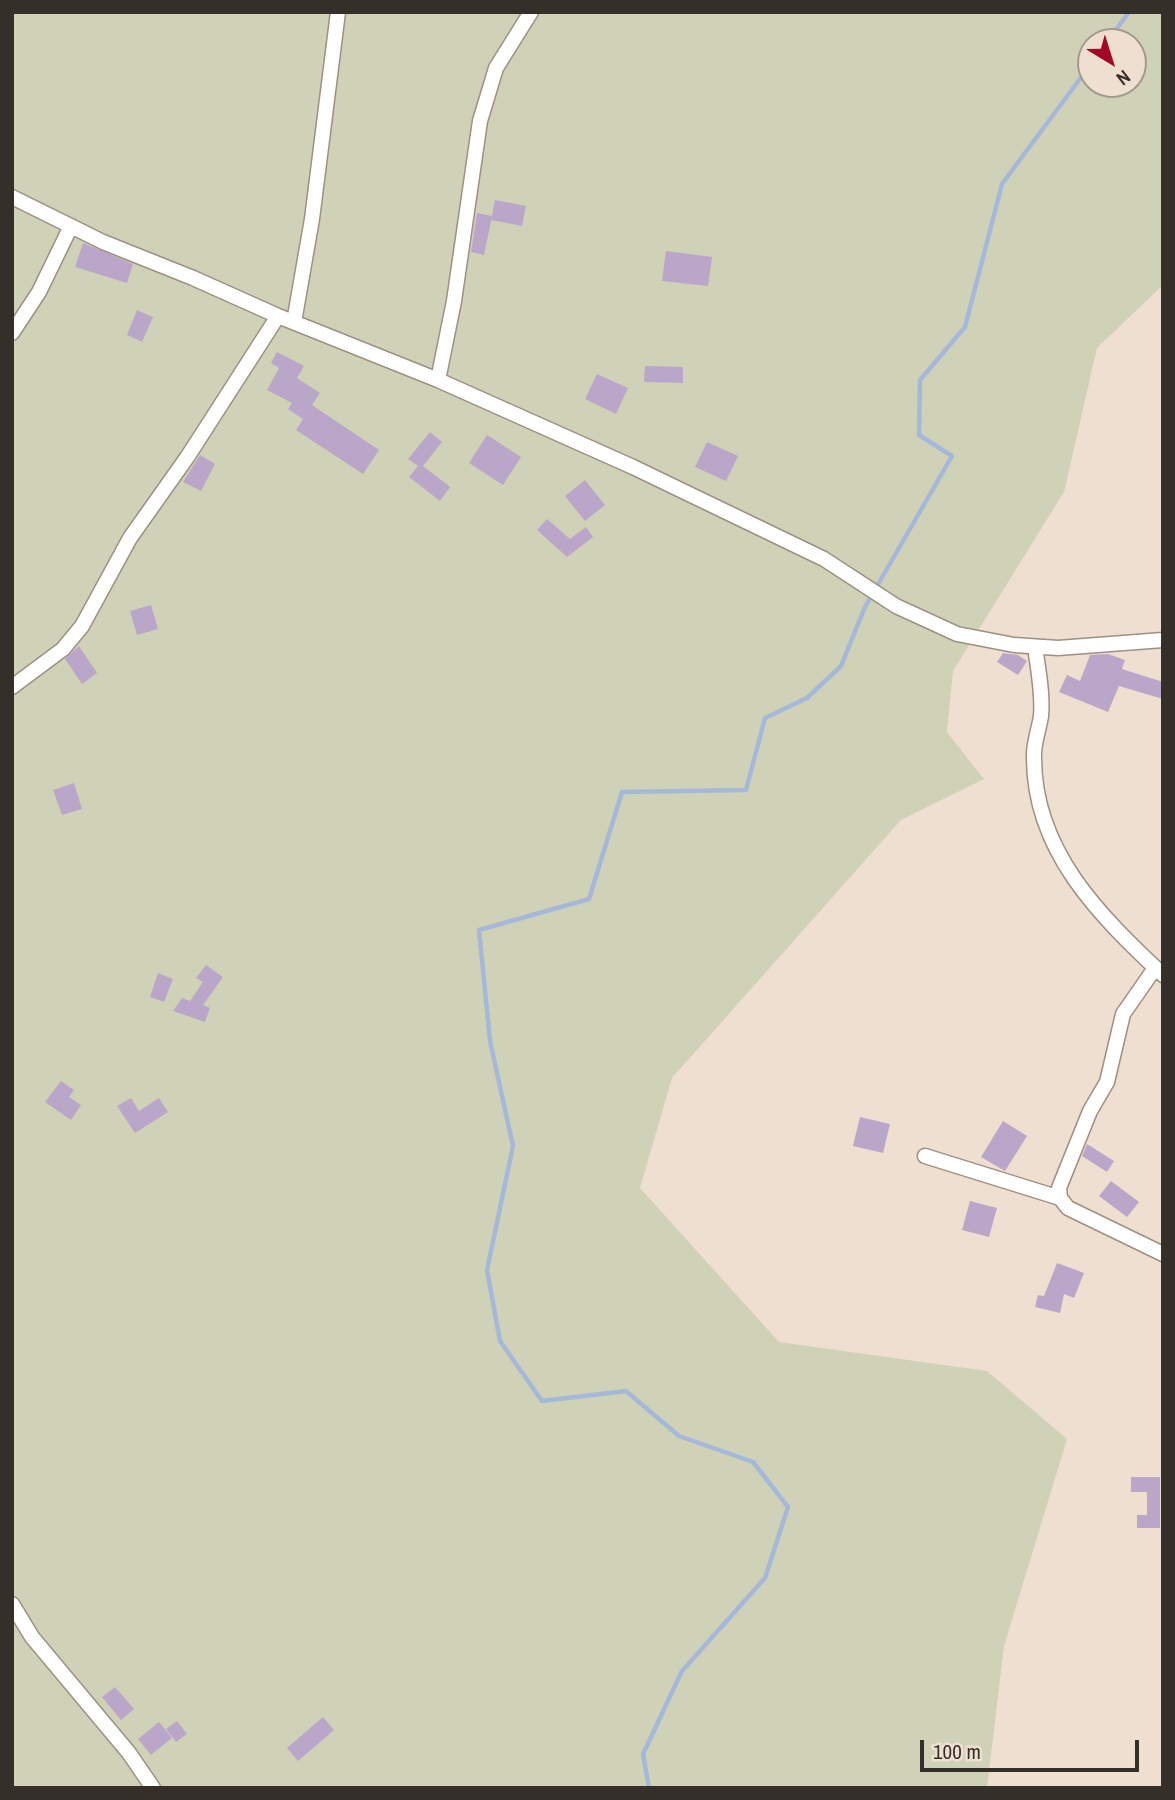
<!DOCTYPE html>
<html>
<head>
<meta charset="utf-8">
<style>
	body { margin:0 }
	#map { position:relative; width:1175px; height:1800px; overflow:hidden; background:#eedfd0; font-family:"Archivo Narrow",sans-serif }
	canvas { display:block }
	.frame { position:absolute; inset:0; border:14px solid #352f29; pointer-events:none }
	.north { position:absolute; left:1077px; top:28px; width:70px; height:70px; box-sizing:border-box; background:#eedfd0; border:2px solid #a4998d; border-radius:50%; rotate:142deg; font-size:19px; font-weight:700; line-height:28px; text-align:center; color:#352f29 }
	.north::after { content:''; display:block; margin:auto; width:24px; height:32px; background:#a30725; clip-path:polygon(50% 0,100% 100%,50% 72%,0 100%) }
	.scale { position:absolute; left:920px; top:1740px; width:219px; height:32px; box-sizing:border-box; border:4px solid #352f29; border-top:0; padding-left:9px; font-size:21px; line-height:24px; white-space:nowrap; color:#352f29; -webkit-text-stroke:5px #eedfd0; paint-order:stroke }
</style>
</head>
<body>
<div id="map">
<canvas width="1175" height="1800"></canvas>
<div class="frame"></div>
<div class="north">N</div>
<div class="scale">100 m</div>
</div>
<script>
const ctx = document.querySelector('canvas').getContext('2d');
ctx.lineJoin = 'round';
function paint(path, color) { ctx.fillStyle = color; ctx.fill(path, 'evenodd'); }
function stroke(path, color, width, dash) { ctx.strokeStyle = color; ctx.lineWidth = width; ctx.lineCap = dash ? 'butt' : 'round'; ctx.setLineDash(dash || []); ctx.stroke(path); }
paint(new Path2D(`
	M12 12H1163V285L1097 348 1064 492 953 671 947 732 984 779 901 820 672 1078 640 1188 779 1342 987 1371 1067 1439 1004 1646 987 1788H12ZM1091 42H1133V84H1091Z`), '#d0d2b8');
stroke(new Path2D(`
	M1107 42 1129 12
	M649 1788 643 1754 682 1671 765 1578 788 1507 753 1462 679 1436 626 1391 542 1401 500 1341 487 1270 513 1146 490 1041 479 930 589 899 622 792 746 790 765 718 807 698 841 666 865 607 952 456 919 435 920 380 965 327 1002 184 1091 64`), '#a5b8da', 4.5);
paint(new Path2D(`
	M495 200 526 206 522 226 491 220Z
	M477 213 492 216 484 255 471 252Z
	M83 243 133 264 127 283 75 267Z
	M666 251 712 257 708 286 662 281Z
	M137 310 153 317 142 342 127 335Z
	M277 352 304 366 297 378 320 393 312 405 379 450 363 474 296 430 303 419 288 409 292 403 267 390 279 368 271 363Z
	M645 366 683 367V383L644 382Z
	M597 374 628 388 616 414 585 399Z
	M430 432 442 442 423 466 450 487 440 501 409 477 418 466 408 459Z
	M487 435 521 457 503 485 469 463Z
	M707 442 738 456 726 481 695 467Z
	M200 455 215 464 201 491 183 482Z
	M585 480 605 505 585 521 565 496Z
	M547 519 570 539 586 527 593 537 567 557 537 530Z
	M151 605 158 629 137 635 130 611Z
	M79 646 97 673 82 684 65 659Z
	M1003 653 1018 655 1027 661 1018 675 997 662Z
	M1108 654 1125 660 1122 669 1163 682V699L1119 686 1108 712 1059 692 1067 675 1080 681 1090 655Z
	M74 783 82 809 62 815 53 790Z
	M206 965 223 977 203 1005 210 1008 205 1022 173 1011 182 998 190 1001 203 982 196 978Z
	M158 973 173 979 164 1002 150 997Z
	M61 1081 74 1090 69 1097 81 1105 71 1120 45 1102Z
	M131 1098 139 1111 159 1098 168 1112 135 1133 117 1106Z
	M860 1117 890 1124 883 1153 853 1146Z
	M1003 1121 1027 1136 1005 1171 981 1157Z
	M1087 1144 1114 1161 1107 1172 1082 1156Z
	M1111 1181 1139 1202 1127 1217 1099 1196Z
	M970 1201 997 1208 989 1237 962 1230Z
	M1057 1263 1084 1273 1074 1298 1064 1294 1060 1313 1035 1307 1038 1295 1044 1296Z
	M1131 1477H1160V1528H1137V1515H1147V1492H1131Z
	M115 1687 134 1709 121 1720 102 1697Z
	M323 1717 334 1730 298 1761 287 1748Z
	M177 1721 187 1734 176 1742 166 1729Z
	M159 1722 172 1738 151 1755 138 1739Z`), '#baa6c9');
const street = new Path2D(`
	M12 197 103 242 193 278 278 316 438 380 633 467 824 559 896 606 957 634 1014 645 1058 648 1163 640
	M294 322 312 219 338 12
	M12 333 39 292 71 226
	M438 380 454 301 480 121 496 68 531 12
	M1035 647C1038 669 1043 693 1041 716 1039 730 1033 744 1034 758 1034 851 1099 915 1163 975
	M12 687 63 649 82 626 130 538 188 456 278 316
	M925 1156 1060 1198 1068 1208 1163 1254
	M1060 1198 1059 1188 1090 1111 1107 1082 1123 1014 1155 968
	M12 1604 32 1637 129 1753 153 1788`);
stroke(street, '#9e9082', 17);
stroke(street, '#fff', 14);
</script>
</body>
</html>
